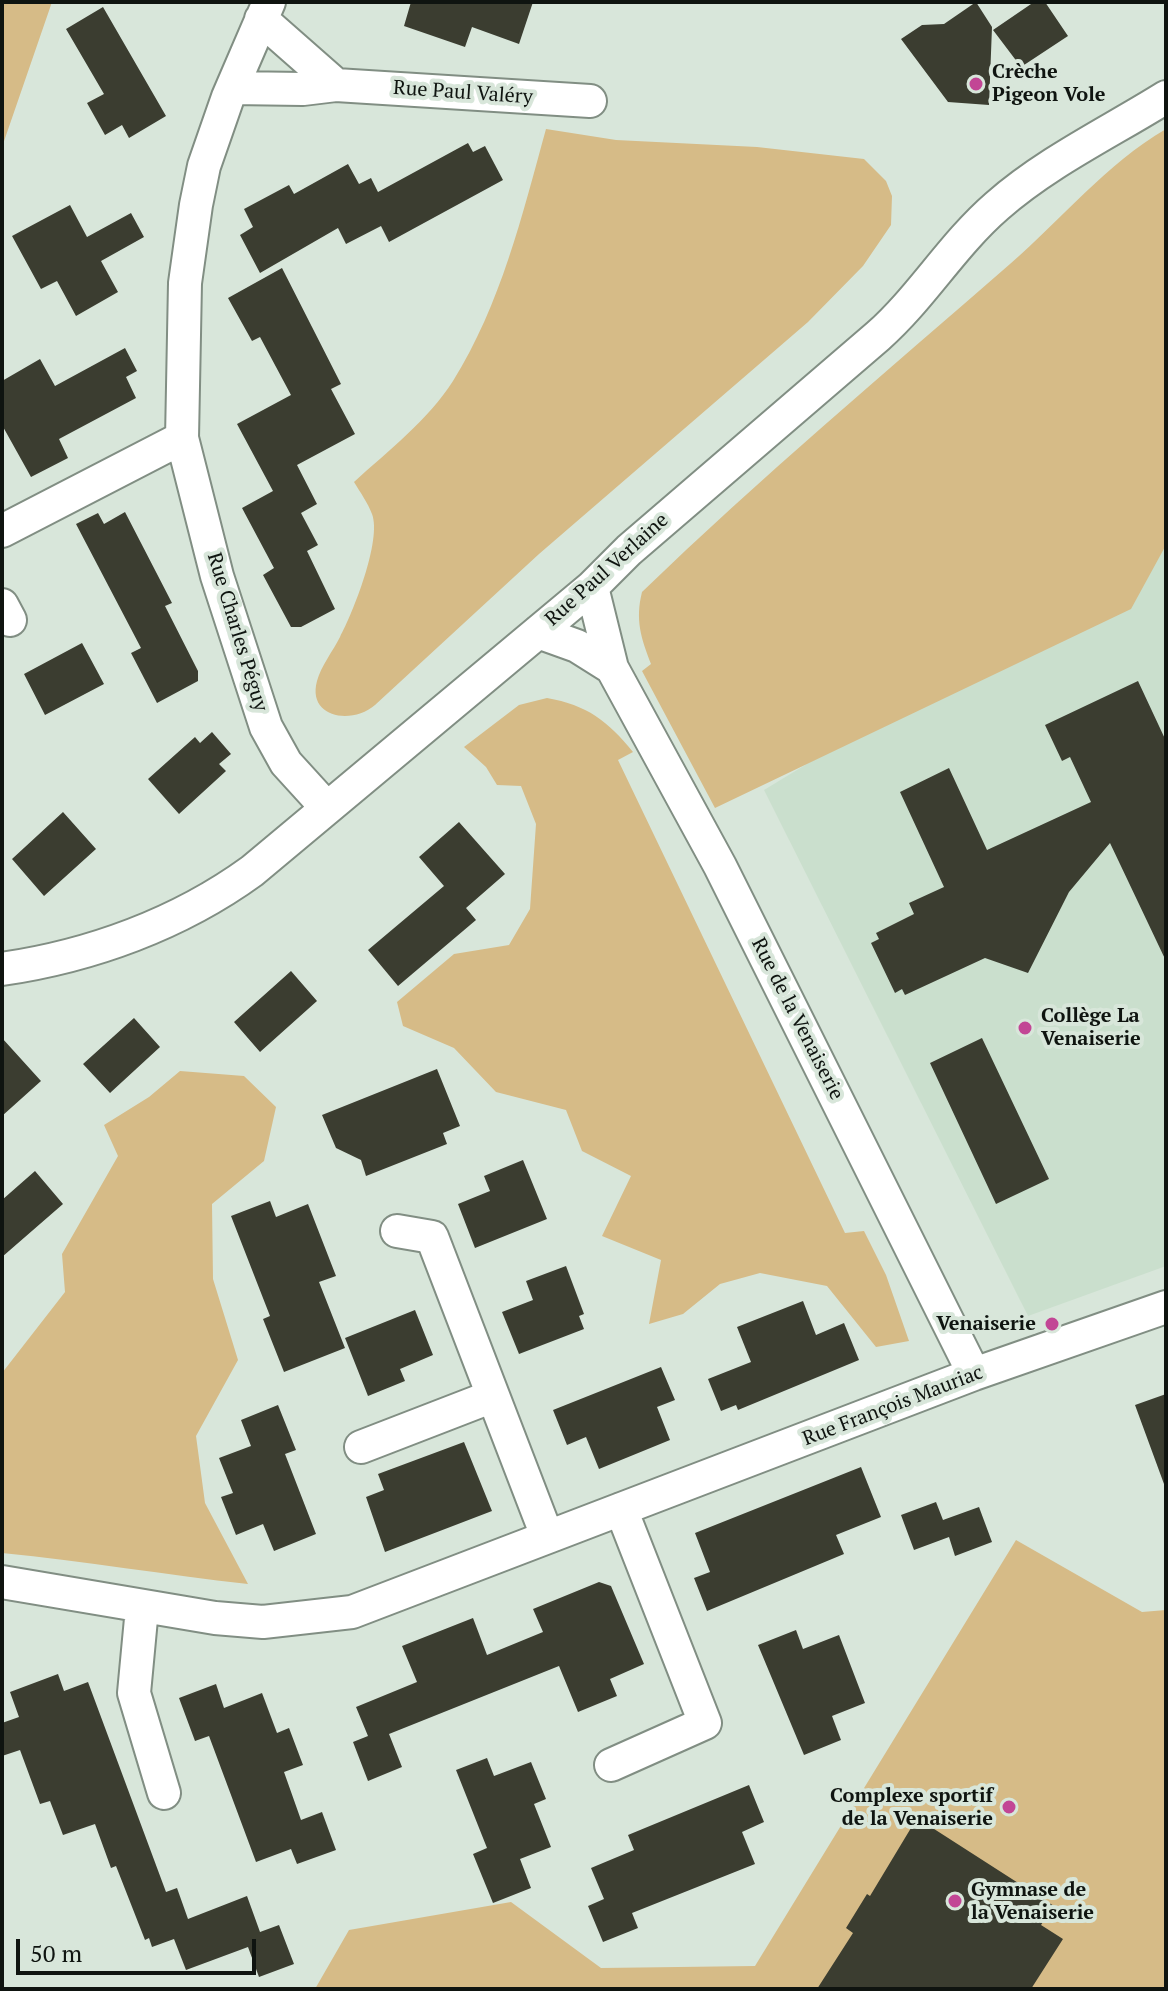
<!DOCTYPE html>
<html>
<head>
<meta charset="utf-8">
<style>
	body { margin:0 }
	#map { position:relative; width:1168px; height:1991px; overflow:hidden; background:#d8e6da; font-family:"PT Serif",serif }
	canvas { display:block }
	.frame { position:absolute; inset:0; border:4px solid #0f1410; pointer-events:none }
	.scale { position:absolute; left:16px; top:1939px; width:240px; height:36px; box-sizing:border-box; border:4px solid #0f1410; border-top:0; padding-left:10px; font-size:24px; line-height:28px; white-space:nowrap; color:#0f1410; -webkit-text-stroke:6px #d8e6da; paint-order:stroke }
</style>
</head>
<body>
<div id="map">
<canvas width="1168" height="1991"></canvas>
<div class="frame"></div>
<div class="scale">50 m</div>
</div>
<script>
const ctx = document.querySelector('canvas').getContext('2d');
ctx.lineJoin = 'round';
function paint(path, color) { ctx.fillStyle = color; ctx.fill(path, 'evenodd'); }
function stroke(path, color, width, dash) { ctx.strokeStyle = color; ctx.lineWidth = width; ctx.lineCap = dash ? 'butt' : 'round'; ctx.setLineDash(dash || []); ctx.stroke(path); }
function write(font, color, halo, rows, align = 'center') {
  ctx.font = font + ' "PT Serif",serif'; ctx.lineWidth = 8; ctx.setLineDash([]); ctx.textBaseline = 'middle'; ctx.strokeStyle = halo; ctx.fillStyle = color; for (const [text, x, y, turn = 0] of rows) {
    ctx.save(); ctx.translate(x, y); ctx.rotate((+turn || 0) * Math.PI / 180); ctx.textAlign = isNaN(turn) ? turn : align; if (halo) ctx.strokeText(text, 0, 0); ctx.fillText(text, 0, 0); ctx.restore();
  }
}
paint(new Path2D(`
	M1166 546V1266L1028 1316 764 790Z`), '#cadfcd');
paint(new Path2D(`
	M2 2H52L2 147Z
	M546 129 616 140 757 147 864 159 886 181 892 196 891 225 863 266 808 322 539 554 375 705C352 725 307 718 317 681 321 666 333 651 340 637 353 613 382 540 372 514 368 503 360 492 354 482 388 451 428 420 453 381 501 304 522 216 546 129Z
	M1166 129V545L1131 609 715 808 642 671 651 664C641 638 635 620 642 592 760 478 886 372 1010 264 1062 219 1106 164 1166 129Z
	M547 698C587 705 608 721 633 752L618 760 845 1233 864 1231 886 1275 909 1341 876 1347 827 1286 760 1273 720 1284 683 1314 649 1324 661 1260 602 1236 631 1176 582 1151 566 1110 496 1092 454 1048 403 1026 397 1002 454 954 509 945 530 909 536 824 521 786 497 785 486 767 464 747 519 705Z
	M180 1071 244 1076 276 1107 264 1161 212 1204 213 1279 238 1360 196 1436 205 1503 248 1584C166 1575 85 1561 2 1553V1373L65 1292 62 1254 118 1156 104 1125 149 1097Z
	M1016 1540 1142 1612 1166 1610V1989H315L349 1930 511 1902 601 1968 755 1966Z`), '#d6bb87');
paint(new Path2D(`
	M411 2H533L519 44 472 27 465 47 404 26Z
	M976 2 992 27 989 105 948 102 901 39 922 25 944 24Z
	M1034 2H1045L1068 36 1021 67 993 30Z
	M103 7 166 116 129 138 122 125 105 135 87 103 104 94 66 29Z
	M468 143 473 152 485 146 503 180 389 242 381 226 346 244 338 228 260 273 240 235 253 227 244 209 289 185 294 194 348 164 359 184 371 178 378 192Z
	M70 205 87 237 131 213 144 237 101 261 118 292 76 316 57 281 41 289 12 236Z
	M282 268 341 384 331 389 355 434 297 465 317 504 301 513 318 545 307 551 335 609 301 627H291L263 575 274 568 242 508 273 491 237 424 291 395 260 337 252 341 228 298Z
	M125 348 137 371 126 377 136 398 59 439 68 458 31 477 2 425V381L40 359 55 386Z
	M125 512 172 603 165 606 198 671V681L157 703 131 653 141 648 76 524 98 513 104 524Z
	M82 643 104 684 45 715 24 674Z
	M1138 681 1166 741V961L1110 843 1069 892 1028 973 985 958 905 995 902 989 895 993 871 943 879 939 876 933 914 914 909 903 944 887 900 792 949 768 987 850 1091 802 1070 757 1062 761 1045 725Z
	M212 732 231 754 219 764 226 771 179 814 148 779 195 737 200 743Z
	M63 812 96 849 44 896 12 859Z
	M459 822 505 874 466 908 476 920 398 986 368 950 444 886 419 857Z
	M291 971 317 1001 260 1052 234 1022Z
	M134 1018 160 1047 110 1093 83 1064Z
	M2 1038 41 1081 2 1116Z
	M982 1038 1049 1179 996 1204 930 1063Z
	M437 1069 460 1126 443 1133 447 1144 366 1176 361 1160 336 1148 322 1115Z
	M523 1160 547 1219 475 1248 458 1204 490 1191 484 1176Z
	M35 1171 63 1204 2 1257V1200Z
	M270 1201 276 1217 308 1204 336 1276 319 1282 345 1348 284 1372 263 1319 270 1316 231 1216Z
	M566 1266 584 1314 579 1316 584 1329 519 1354 502 1312 533 1300 526 1281Z
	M803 1301 816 1335 844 1323 859 1360 738 1410 736 1405 721 1411 708 1379 751 1362 737 1327Z
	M415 1310 433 1355 400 1369 405 1381 368 1396 345 1338Z
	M661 1367 675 1400 657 1407 670 1440 599 1469 586 1437 567 1445 553 1410Z
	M1166 1394V1484H1164L1135 1405Z
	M278 1405 296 1450 285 1454 316 1534 274 1551 263 1524 236 1535 221 1497 233 1493 219 1458 251 1446 241 1420Z
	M464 1442 492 1511 385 1552 366 1497 384 1490 378 1474Z
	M861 1467 881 1517 836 1535 844 1554 707 1611 694 1578 710 1572 695 1533Z
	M936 1502 943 1520 979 1507 992 1542 955 1556 949 1537 914 1550 901 1515Z
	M599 1582 611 1586 644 1664 610 1679 617 1696 578 1712 559 1666 389 1734 402 1767 368 1781 353 1742 368 1736 356 1707 417 1682 402 1646 473 1618 487 1655 543 1632 533 1609Z
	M796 1630 803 1649 839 1635 865 1703 832 1716 841 1740 804 1755 758 1645Z
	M58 1674 64 1691 88 1682 166 1892 177 1888 188 1919 247 1896 260 1932 279 1925 294 1964 259 1977 248 1947 186 1970 174 1939 152 1947 149 1938 145 1940 116 1866 111 1868 95 1824 63 1835 50 1801 40 1804 20 1750 2 1756V1723L19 1717 10 1692Z
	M216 1684 224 1708 262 1693 277 1733 289 1728 303 1765 284 1772 301 1820 322 1812 336 1850 297 1864 291 1849 256 1862 209 1736 195 1741 179 1698Z
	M487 1758 494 1776 531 1762 546 1799 534 1804 551 1847 520 1859 531 1888 493 1903 473 1854 487 1848 456 1770Z
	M749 1785 764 1822 742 1832 755 1864 632 1913 638 1928 603 1942 588 1906 604 1899 591 1868 634 1850 628 1835Z
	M917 1818 1054 1906 1041 1925 1063 1939 1031 1989H817L853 1933 846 1928 867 1894 870 1896Z`), '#3b3d30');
const street = new Path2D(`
	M269 2 228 97 204 166 196 205 185 283 182 438 217 576 266 727 286 763 327 808
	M261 19 336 85
	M232 88 303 89 336 85 590 101
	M2 531 182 438
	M592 587 612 668 720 866 974 1374
	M2 605 10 620
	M538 632 577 646 612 668
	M2 969C91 956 179 924 252 871L592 587 629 550 878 336C922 297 952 245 997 206 1047 162 1110 132 1166 97
	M397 1231 432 1237 547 1536
	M361 1447 493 1396
	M2 1582 215 1618 263 1622 352 1612 974 1374 1166 1307
	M142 1608 134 1693 164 1793
	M611 1765 705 1723 621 1509`);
stroke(street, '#818e83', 36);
stroke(street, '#fff', 32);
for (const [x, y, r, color] of [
	[976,84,8,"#c24695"],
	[1025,1028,8,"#c24695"],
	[1052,1324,8,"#c24695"],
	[1009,1807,8,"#c24695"],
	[955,1901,8,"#c24695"]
]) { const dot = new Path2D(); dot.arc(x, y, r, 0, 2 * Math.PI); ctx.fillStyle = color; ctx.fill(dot); stroke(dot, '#d8e6da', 3); }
write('bold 20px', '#0f1410', '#d8e6da', [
	["Crèche",992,72],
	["Pigeon Vole",992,95],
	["Collège La",1041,1016],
	["Venaiserie",1041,1039],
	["Venaiserie",1036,1324,"right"],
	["Complexe sportif",993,1796,"right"],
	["de la Venaiserie",993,1819,"right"],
	["Gymnase de",971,1890],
	["la Venaiserie",971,1913]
], 'left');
write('20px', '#0f1410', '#d8e6da', [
	["Rue Paul Valéry",463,93,4],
	["Rue Paul Verlaine",607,570,-42],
	["Rue Charles Péguy",237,632,73],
	["Rue de la Venaiserie",797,1019,63],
	["Rue François Mauriac",893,1406,-21]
]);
</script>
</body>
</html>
